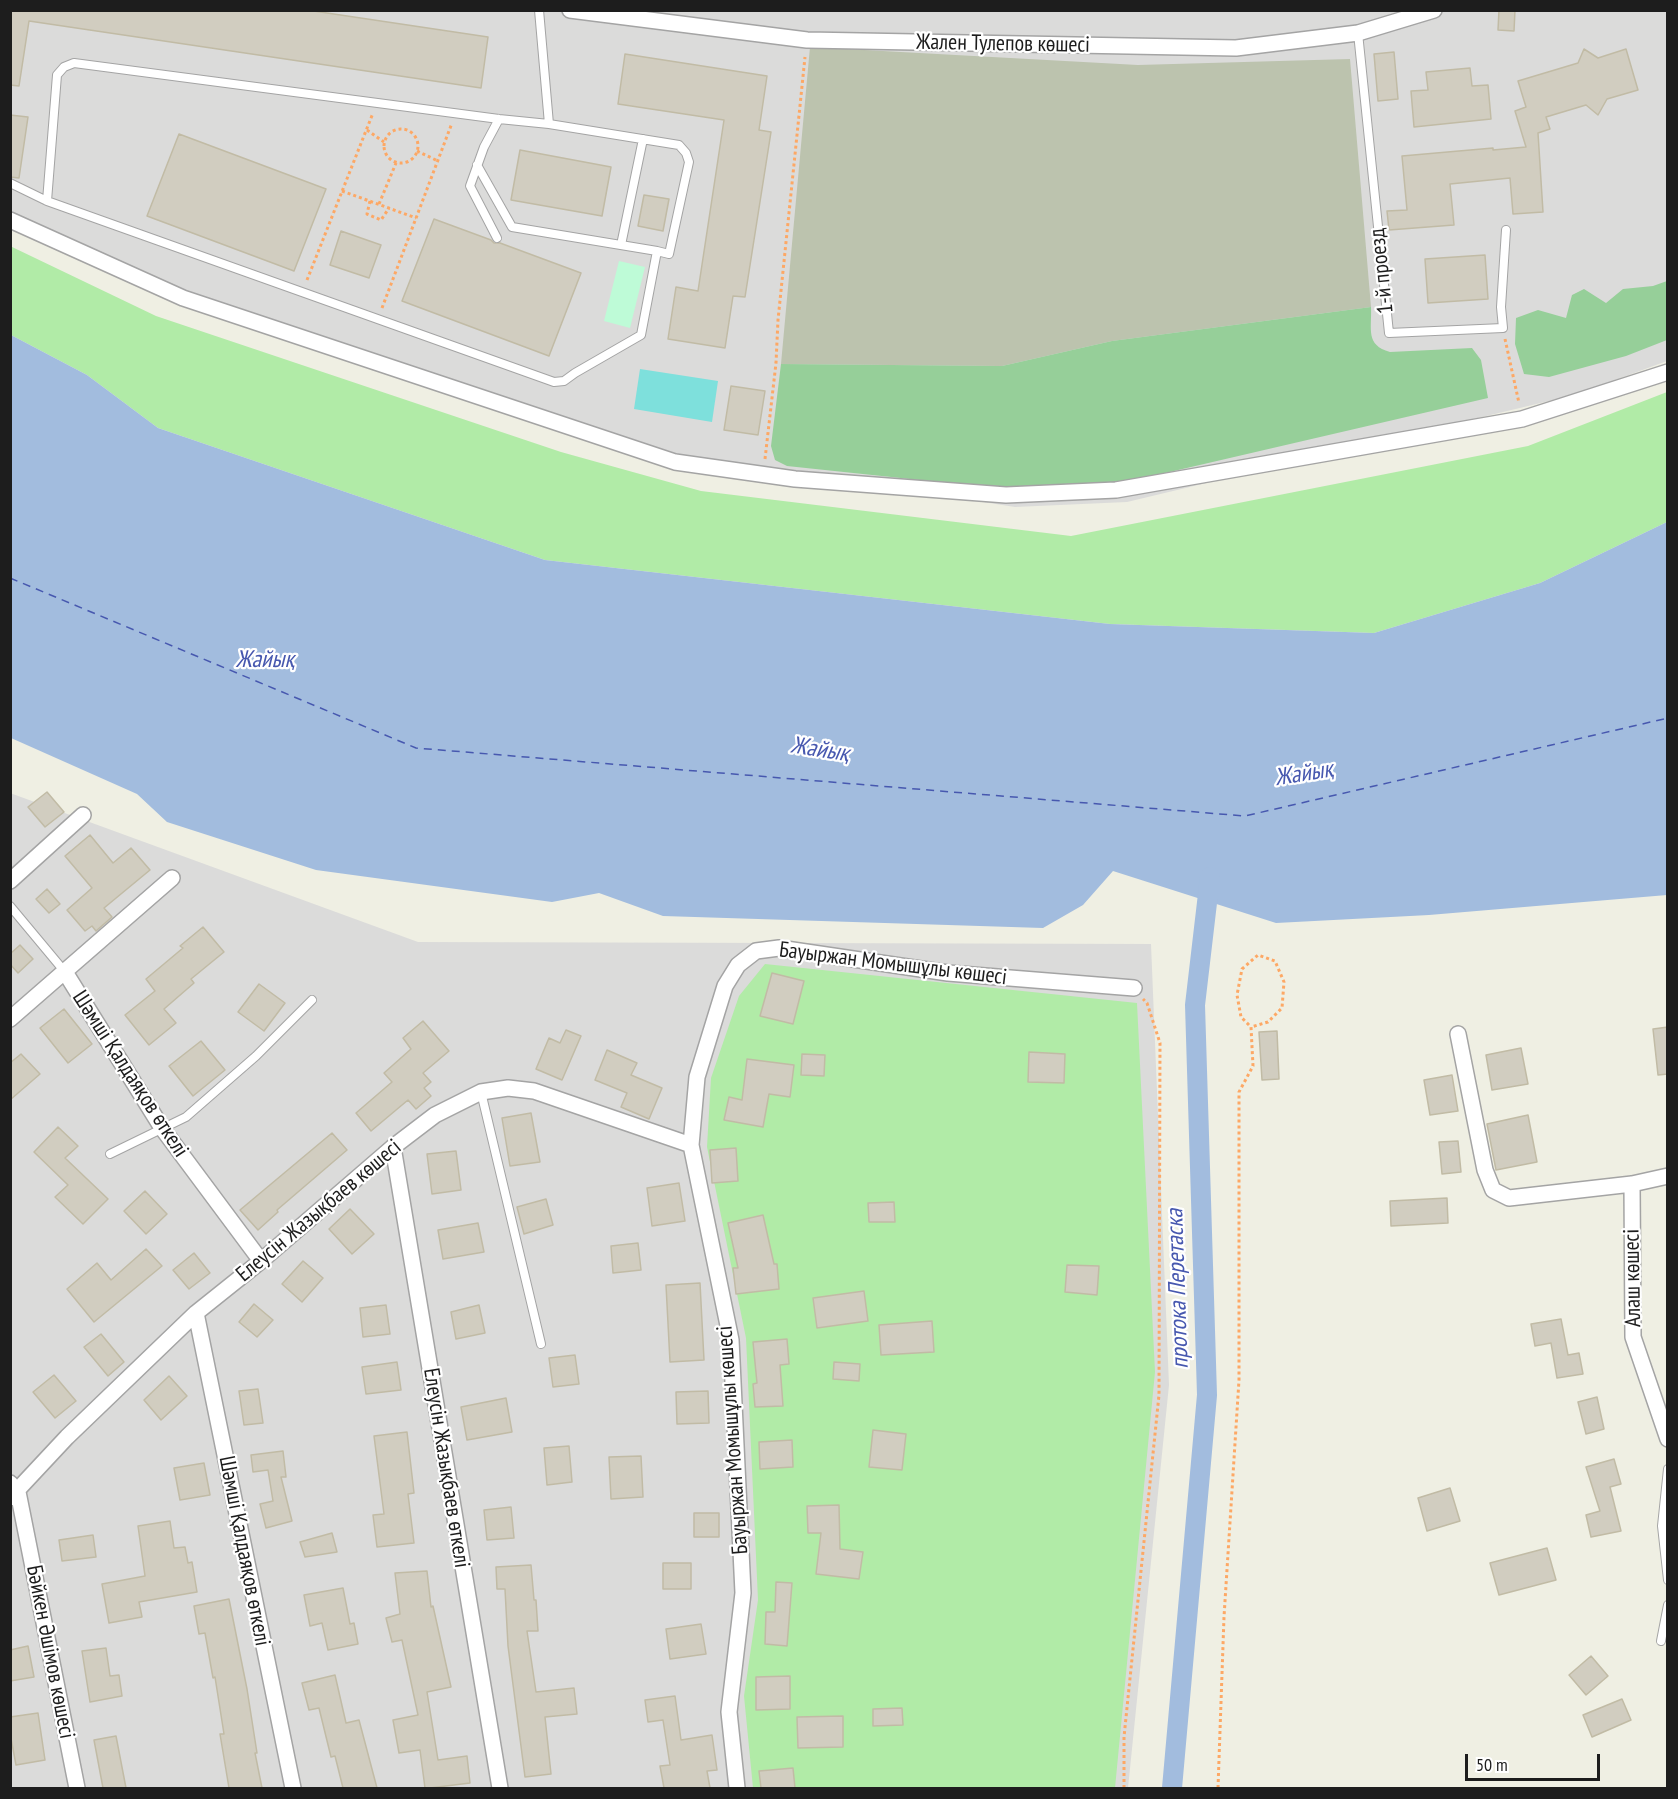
<!DOCTYPE html>
<html>
<head>
<meta charset="utf-8">
<style>
	body { margin:0 }
	#map { position:relative; width:1678px; height:1799px; overflow:hidden; background:#efefe3; font-family:"PT Sans Narrow",sans-serif }
	canvas { display:block }
	.frame { position:absolute; inset:0; border:12px solid #1d1d1d; pointer-events:none }
	.scale { position:absolute; left:1465px; top:1754px; width:135px; height:27px; box-sizing:border-box; border:3px solid #1d1d1d; border-top:0; padding-left:8px; font-size:18px; line-height:21px; white-space:nowrap; color:#1d1d1d; -webkit-text-stroke:4px #fff; paint-order:stroke }
</style>
</head>
<body>
<div id="map">
<canvas width="1678" height="1799"></canvas>
<div class="frame"></div>
<div class="scale">50 m</div>
</div>
<script>
const ctx = document.querySelector('canvas').getContext('2d');
ctx.lineJoin = 'round';
function paint(path, color) { ctx.fillStyle = color; ctx.fill(path, 'evenodd'); }
function stroke(path, color, width, dash) { ctx.strokeStyle = color; ctx.lineWidth = width; ctx.lineCap = dash ? 'butt' : 'round'; ctx.setLineDash(dash || []); ctx.stroke(path); }
function write(font, color, halo, rows, align = 'center') {
  ctx.font = font + ' "PT Sans Narrow",sans-serif'; ctx.lineWidth = 4.5; ctx.setLineDash([]); ctx.textBaseline = 'middle'; ctx.strokeStyle = halo; ctx.fillStyle = color; for (const [text, x, y, turn = 0] of rows) {
    ctx.save(); ctx.translate(x, y); ctx.rotate((+turn || 0) * Math.PI / 180); ctx.textAlign = isNaN(turn) ? turn : align; if (halo) ctx.strokeText(text, 0, 0); ctx.fillText(text, 0, 0); ctx.restore();
  }
}
paint(new Path2D(`
	M11 11H1667V361L1574 395 1127 502 1015 507 674 454 199 298 11 214Z
	M10 793 418 942 1151 944 1169 1385 1128 1788H11Z`), '#dbdbda');
paint(new Path2D(`
	M810 47 1138 65 1350 59 1371 307 1112 341 1002 366 781 364Z`), '#bcc3ae');
paint(new Path2D(`
	M10 246 156 316 561 452 701 491 1071 536 1528 446 1667 392V522L1540 583 1374 633 1110 624 545 560 158 428 87 375 11 335Z
	M765 964 1137 1003 1155 1372 1115 1788H753L744 1696 758 1600 746 1338 707 1147 711 1078 739 996Z`), '#b1eba7');
paint(new Path2D(`
	M1667 281V340L1626 356 1549 377 1524 374 1515 344 1516 318 1538 310 1566 318 1572 295 1584 289 1606 303 1623 289 1653 286Z
	M1371 307C1372 329 1365 345 1390 352L1472 348 1481 360 1488 398 1105 487 1035 488 967 485 787 466 775 460 771 446 781 364 1002 366 1112 341Z`), '#96cf99');
paint(new Path2D(`
	M619 261 645 267 630 328 604 321Z`), '#befbd7');
paint(new Path2D(`
	M640 369 718 381 712 422 634 409Z`), '#7ee0dc');
paint(new Path2D(`
	M11 335 87 375 158 428 545 560 1110 624 1374 633 1540 583 1667 522V895L1429 915 1276 923 1113 871 1083 905 1043 928 663 916 599 893 552 902 316 870 167 822 137 794 11 738Z`), '#a2bcde');
stroke(new Path2D(`
	M1172 1788 1207 1395 1195 1005 1210 877`), '#a2bcde', 20);
stroke(new Path2D(`
	M10 578 416 748 1245 816 1668 718`), '#4758af', 1.5, [8, 6]);
const building = new Path2D(`
	M10 10H307L488 37 481 88 29 21 19 86 10 85Z
	M1499 10H1515L1514 31 1498 30Z
	M1584 49 1598 58 1626 49 1638 90 1607 99 1598 115 1586 105 1546 117 1550 129 1538 133 1543 212 1513 214 1510 178 1450 184 1454 225 1389 230 1387 211 1407 210 1402 156 1493 148V150L1526 147 1515 111 1526 107 1518 81 1578 63Z
	M1394 52 1398 99 1378 101 1374 54Z
	M625 54 767 76 759 130 771 132 745 297 733 296 725 348 668 339 676 287 698 291 724 120 618 104Z
	M1470 68 1472 86 1488 85 1491 119 1414 127 1411 91 1428 90 1426 72Z
	M10 115 28 117 19 178 10 177Z
	M179 134 326 189 294 271 147 216Z
	M520 150 611 167 602 216 511 200Z
	M644 195 669 199 663 231 638 226Z
	M434 219 491 240 494 243H500L581 273 549 356 402 301Z
	M341 231 381 245 369 278 330 265Z
	M1485 255 1488 299 1428 303 1425 259Z
	M731 386 765 391 758 435 724 430Z
	M47 792 64 812 45 827 28 807Z
	M90 835 113 863 131 848 150 870 104 908 112 917 96 931 92 926 85 931 67 910 92 888 65 856Z
	M47 889 60 904 49 913 36 899Z
	M203 927 224 952 191 979 194 983 164 1009 176 1023 149 1045 125 1015 155 991 146 979 183 948 180 946Z
	M20 945 33 959 18 973 10 964V954Z
	M772 973 804 981 793 1024 760 1016Z
	M259 984 285 1003 264 1031 238 1012Z
	M64 1009 92 1044 68 1063 40 1028Z
	M423 1021 449 1051 423 1073 431 1082 424 1088 431 1096 416 1109 408 1100 371 1131 356 1113 392 1082 384 1073 411 1049 403 1038Z
	M1668 1027V1074L1658 1075 1653 1029Z
	M566 1030 581 1036 562 1080 536 1069 549 1038 560 1043Z
	M1277 1031 1279 1079 1262 1080 1259 1032Z
	M201 1041 225 1070 193 1096 169 1066Z
	M1521 1048 1528 1084 1492 1090 1486 1055Z
	M607 1050 637 1063 631 1075 662 1088 649 1119 621 1107 627 1093 595 1080Z
	M1029 1052 1065 1054 1064 1083 1028 1082Z
	M21 1054 40 1074 10 1100V1063Z
	M802 1054 825 1055 824 1076 801 1075Z
	M747 1059 794 1065 790 1097 769 1094 763 1127 724 1120 729 1097 742 1100Z
	M1452 1075 1458 1111 1430 1115 1424 1080Z
	M531 1113 540 1162 510 1166 502 1118Z
	M1528 1115 1537 1162 1496 1170 1487 1124Z
	M58 1127 78 1146 65 1158 108 1199 83 1224 55 1197 68 1185 34 1152Z
	M332 1133 347 1150 277 1210 278 1212 258 1230 240 1210Z
	M1458 1141 1461 1172 1442 1174 1439 1142Z
	M736 1148 738 1181 712 1183 710 1150Z
	M456 1151 461 1190 432 1194 427 1154Z
	M679 1183 685 1221 652 1226 647 1188Z
	M145 1191 167 1214 146 1234 124 1211Z
	M1447 1198 1448 1223 1391 1226 1390 1201Z
	M546 1199 553 1225 524 1234 517 1207Z
	M894 1202 895 1222H869L868 1203Z
	M350 1209 374 1234 352 1254 329 1229Z
	M763 1215 774 1264H777L779 1289 736 1294 733 1268H738L728 1223Z
	M478 1223 484 1252 443 1259 438 1230Z
	M638 1243 641 1270 613 1273 611 1246Z
	M146 1249 162 1266 94 1322 67 1289 97 1263 111 1280Z
	M194 1253 210 1273 189 1289 173 1270Z
	M303 1261 323 1278 302 1302 282 1284Z
	M1067 1265 1099 1266 1097 1295 1065 1292Z
	M700 1283 704 1360 670 1362 666 1285Z
	M864 1291 868 1321 817 1328 813 1298Z
	M254 1304 273 1320 257 1337 239 1322Z
	M386 1305 390 1334 363 1337 360 1308Z
	M479 1305 485 1333 456 1339 451 1312Z
	M1561 1319 1568 1355 1579 1353 1583 1374 1557 1378 1551 1343 1535 1346 1531 1324Z
	M932 1321 934 1352 881 1355 879 1325Z
	M101 1334 124 1362 108 1376 84 1347Z
	M787 1339 789 1364 780 1365 783 1406 755 1407 753 1384 757 1383 753 1342Z
	M575 1355 579 1384 553 1387 549 1358Z
	M397 1362 401 1390 366 1394 362 1367Z
	M834 1362 860 1364 859 1381 833 1379Z
	M54 1375 76 1401 55 1418 33 1392Z
	M169 1376 187 1396 161 1420 144 1400Z
	M258 1389 263 1423 244 1425 239 1391Z
	M708 1391 709 1423 677 1424 676 1392Z
	M1597 1397 1604 1429 1586 1434 1578 1402Z
	M506 1398 512 1432 467 1440 461 1407Z
	M873 1430 906 1434 902 1470 869 1467Z
	M407 1432 414 1493 408 1494 414 1543 377 1547 373 1515 384 1514 374 1436Z
	M792 1440 793 1467 760 1469 759 1442Z
	M569 1446 572 1482 547 1485 544 1448Z
	M283 1451 286 1477H281L292 1521 266 1528 260 1504 273 1501 268 1470 253 1472 251 1455Z
	M641 1456 643 1497 611 1499 609 1457Z
	M1614 1459 1621 1484 1610 1487 1621 1531 1591 1537 1586 1515 1600 1511 1586 1467Z
	M204 1463 210 1495 180 1500 174 1468Z
	M1450 1488 1460 1521 1427 1531 1418 1498Z
	M839 1505 840 1549 863 1552 859 1579 816 1574 821 1533H808L807 1506Z
	M511 1507 514 1538 487 1540 484 1510Z
	M694 1513H719V1537H694Z
	M170 1521 174 1548 185 1547 188 1563 192 1562 197 1592 139 1602 142 1617 109 1623 102 1584 145 1576 138 1526Z
	M332 1533 337 1552 305 1557 300 1542Z
	M93 1535 96 1557 62 1561 59 1540Z
	M1547 1548 1556 1580 1499 1595 1490 1563Z
	M663 1563H691V1589H663Z
	M531 1565 534 1600H536L538 1631H527L536 1692 574 1688 577 1714 545 1717 551 1774 525 1777 508 1646 505 1589H497L496 1567Z
	M427 1571 431 1607 433 1606 451 1687 427 1692 438 1760 467 1756 470 1783 430 1788H425L420 1750 399 1753 393 1720 418 1715 402 1640 392 1642 386 1618 400 1614 395 1573Z
	M776 1582 792 1583 787 1646 765 1644 766 1612H775Z
	M343 1588 350 1624 354 1623 358 1644 328 1650 322 1623 310 1626 304 1595Z
	M229 1599 247 1689 257 1753H255L262 1788H229L220 1734H224L215 1677 213 1678 205 1633 199 1634 194 1606Z
	M701 1624 706 1654 670 1659 666 1629Z
	M28 1646 34 1677 10 1681V1650Z
	M106 1648 110 1676 119 1675 122 1696 90 1702 82 1651Z
	M1591 1656 1608 1676 1586 1695 1569 1675Z
	M335 1675 346 1723 359 1720 377 1788H343L335 1756 331 1757 319 1708 309 1710 302 1683Z
	M790 1676V1709L756 1710V1677Z
	M675 1696 681 1740 712 1735 717 1770 707 1771 710 1788H664L660 1766 670 1765 663 1720 648 1722 645 1700Z
	M1622 1699 1631 1720 1592 1737 1583 1715Z
	M902 1708 903 1725 873 1726V1709Z
	M38 1713 45 1760 16 1765 10 1733V1717Z
	M843 1716V1747L798 1748 797 1717Z
	M116 1736 126 1788H103L94 1740Z
	M793 1768 795 1788H761L759 1771Z`);
paint(building, '#d1cdc0');
stroke(building, '#c1bba5', 1.5);
const lane = new Path2D(`
	M539 10 549 124
	M1358 33 1389 333 1503 328 1501 307 1506 230
	M74 63 499 119 549 124 679 145 686 153 689 162 669 254 657 251 641 335 575 373 564 381 554 382 47 201 57 75 64 67Z
	M477 165 512 227 657 251
	M10 183 47 201
	M497 238 470 186 484 147 499 119
	M621 245 643 139
	M10 906 65 972
	M481 1092 541 1344
	M110 1154 186 1117 256 1056 312 1000
	M1668 1469 1662 1526 1668 1580
	M1661 1641 1668 1605`);
const street = new Path2D(`
	M570 10 807 40 1236 48 1358 33 1434 10
	M10 220 183 298 675 462 795 479 1006 495 1116 490 1522 419 1668 372
	M10 881 83 815
	M65 972 162 1128 261 1261
	M10 1019 172 878
	M1458 1034 1485 1170 1493 1190 1509 1198 1632 1184 1668 1176
	M393 1147 500 1788
	M1632 1184 1633 1337 1668 1439
	M196 1313 293 1788
	M10 1483 18 1492 77 1788
	M10 1498 67 1437 196 1313 261 1261 393 1147 435 1115 481 1092 508 1088 534 1091 691 1145
	M737 1788 729 1712 743 1593 731 1340 691 1145 697 1077 725 986 738 965 756 951 779 948 948 973 1134 988`);
stroke(lane, '#a4a4a4', 10);
stroke(street, '#a4a4a4', 18);
stroke(new Path2D(`
	M384 146a17 17 0 1 1 34 0a17 17 0 1 1-34 0Z
	M367 130 384 142
	M417 151 438 161
	M342 191 416 218
	M370 201 367 214 381 220 389 208
	M379 204 396 163
	M307 280 373 113
	M382 308 452 123
	M1505 339 1519 403
	M765 459 776 363 778 320 805 57
	M1124 1788V1737L1159 1395 1160 1043 1147 1003 1143 999
	M1218 1788 1224 1617 1239 1380V1092L1253 1066 1251 1027 1241 1017 1237 995 1242 969 1258 955 1275 961 1284 982 1282 1008 1268 1022 1251 1027`), '#fda865', 3, [3, 3]);
stroke(lane, '#fff', 8);
stroke(street, '#fff', 15);
write('22px', '#1d1d1d', '#fff', [
	["Жален Тулепов көшесі",1003,44,1],
	["1-й проезд",1382,271,-96],
	["Бауыржан Момышұлы көшесі",893,964,7],
	["Шәмші Қалдаяқов өткелі",130,1074,57],
	["Елеусін Жазықбаев көшесі",319,1211,-40],
	["Алаш көшесі",1633,1278,-91],
	["Бауыржан Момышұлы көшесі",733,1440,-94],
	["Елеусін Жазықбаев өткелі",446,1468,81],
	["Шәмші Қалдаяқов өткелі",244,1551,79],
	["Бәйкен Әшімов көшесі",50,1652,79]
]);
write('italic 24px', '#4758af', '#fff', [
	["Жайық",265,660],
	["Жайық",820,750,9],
	["Жайық",1304,774,-9],
	["протока Перетаска",1178,1289,-92]
]);
</script>
</body>
</html>
